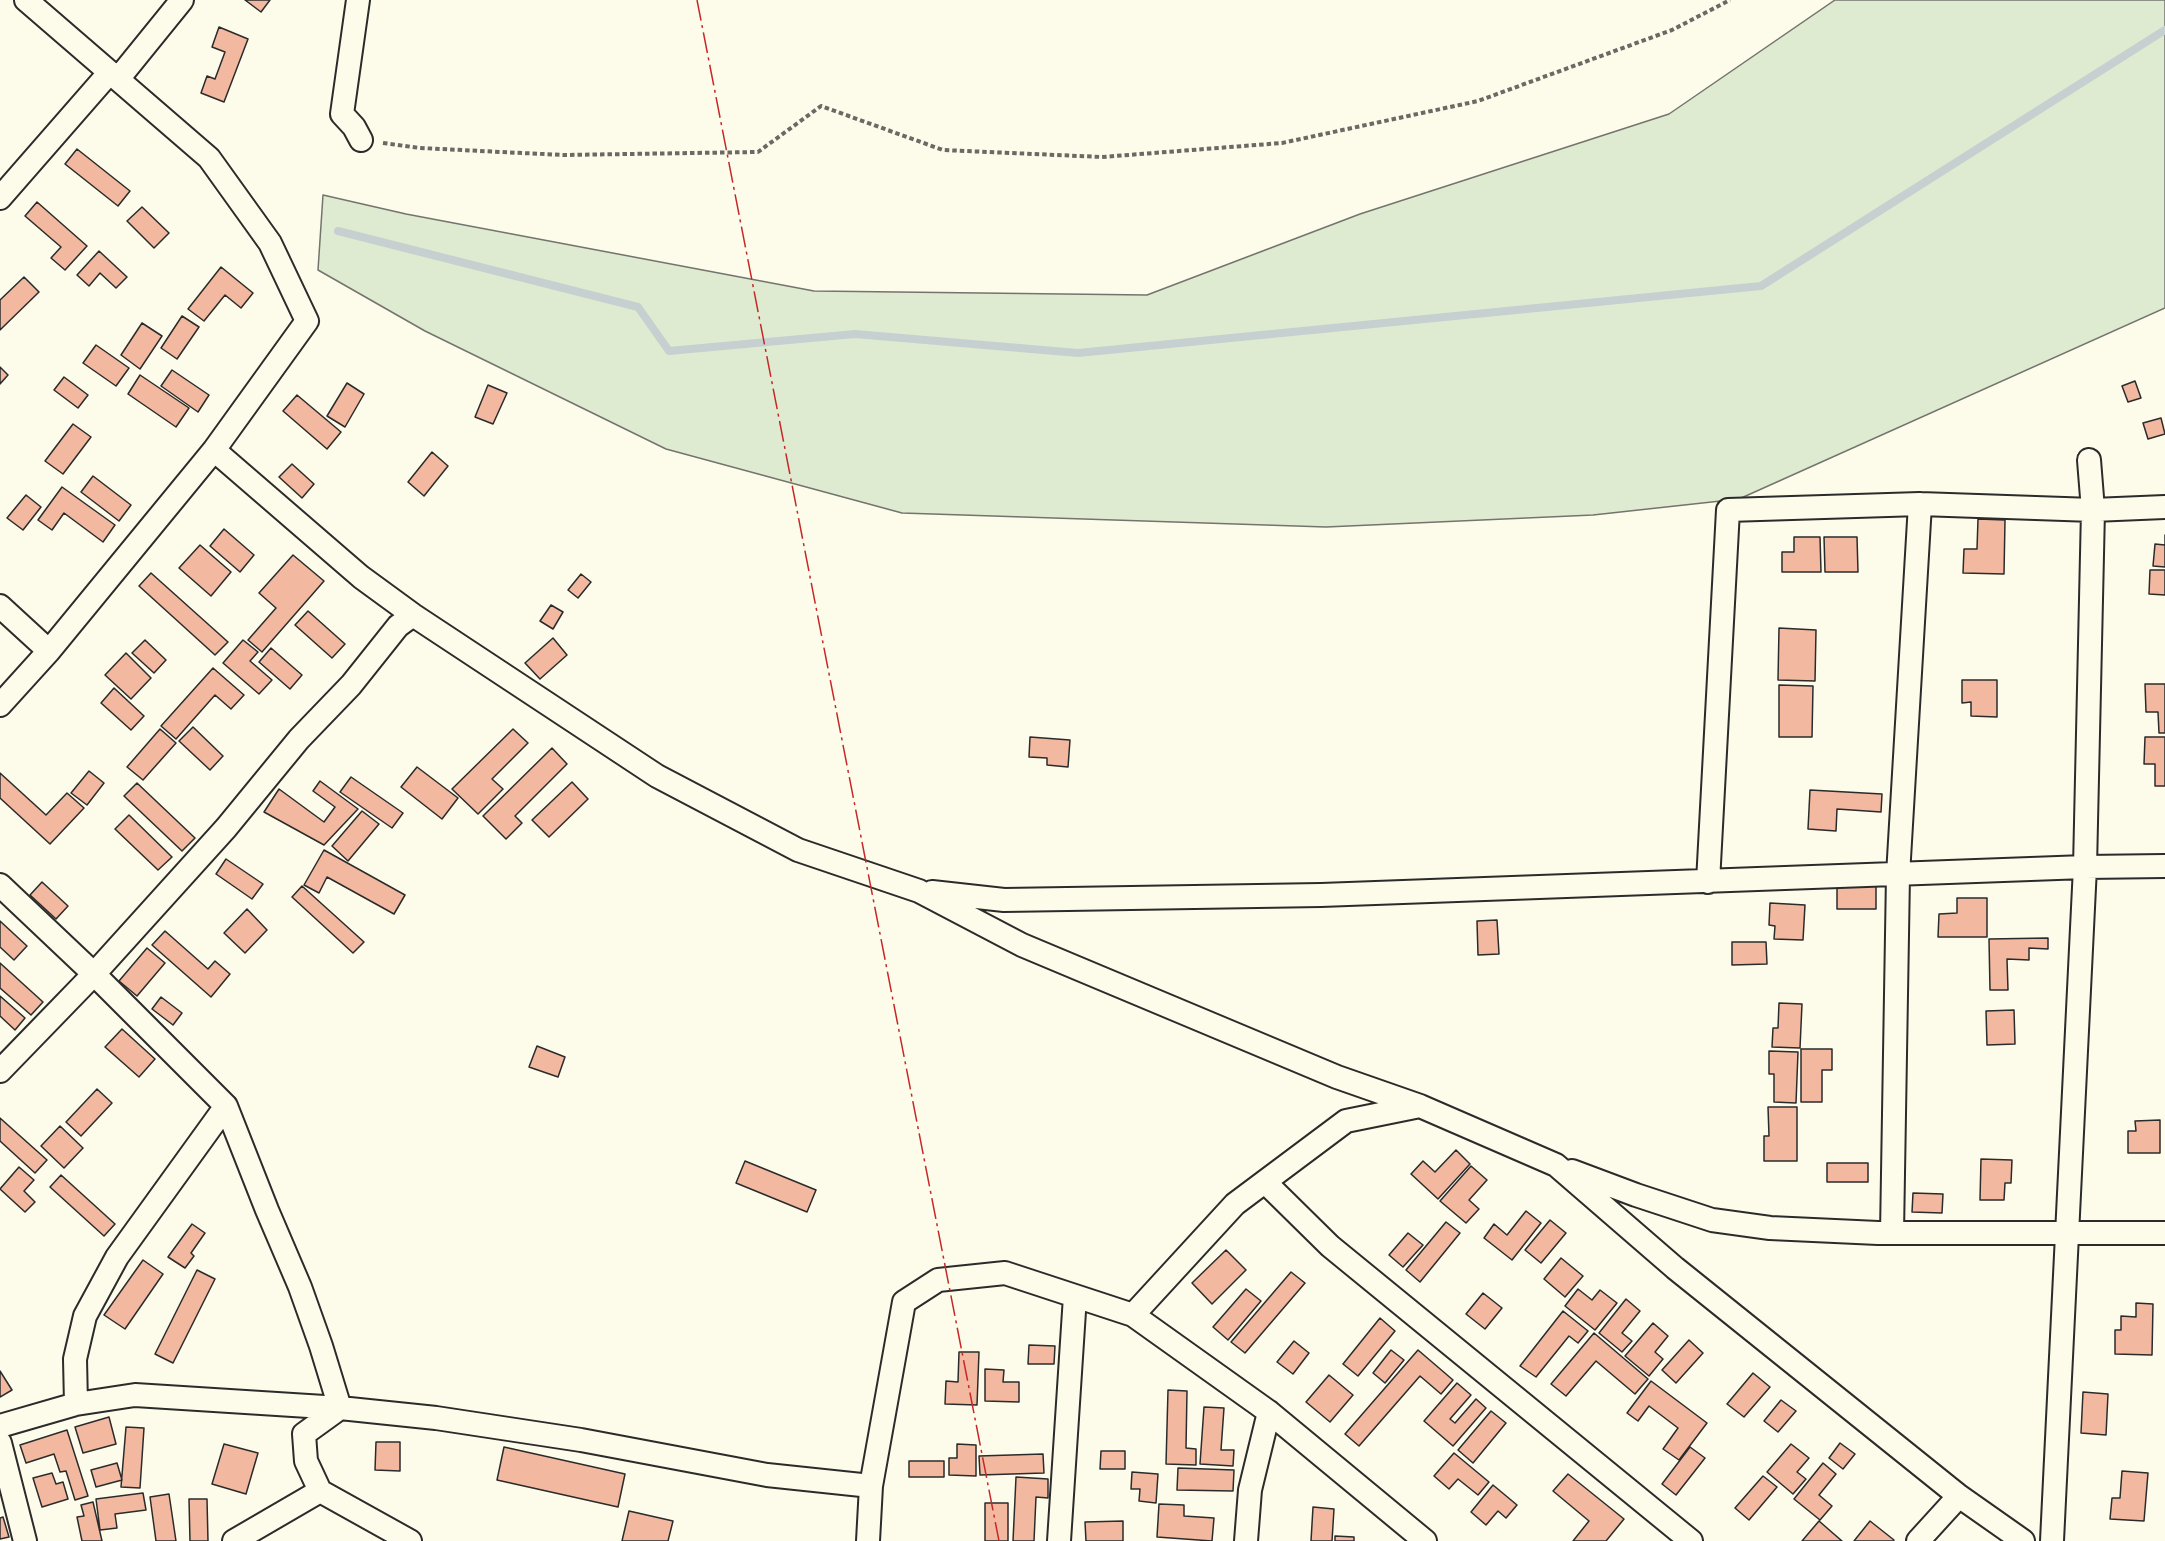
<!DOCTYPE html>
<html>
<head>
<meta charset="utf-8">
<style>
	body { margin:0 }
	canvas { display:block; background:#fdfbea }
</style>
</head>
<body>
<canvas width="2165" height="1541"></canvas>
<script>
const ctx = document.querySelector('canvas').getContext('2d');
ctx.lineJoin = 'round';
function paint(path, color) { ctx.fillStyle = color; ctx.fill(path, 'evenodd'); }
function stroke(path, color, width, dash) { ctx.strokeStyle = color; ctx.lineWidth = width; ctx.lineCap = dash ? 'butt' : 'round'; ctx.setLineDash(dash || []); ctx.stroke(path); }
const green = new Path2D(`
	M1835 0H2165V308L1739 499 1593 515 1326 527 902 513 666 449 425 331 318 270 323 195 406 214 814 291 1147 295 1360 214 1669 114Z`);
paint(green, '#deebd1');
stroke(green, '#74746e', 1.5);
stroke(new Path2D(`
	M338 231 638 307 669 351 855 334 1078 353 1761 286 2165 30`), '#c7d0d0', 8);
const building = new Path2D(`
	M245 0H270L261 12Z
	M219 27 248 39 224 102 201 93 207 76 215 79 225 52 212 47Z
	M77 149 130 191 118 206 65 164Z
	M37 202 87 246 65 270 51 258 61 247 25 216Z
	M142 207 169 233 154 248 127 221Z
	M99 251 127 277 116 288 100 273 89 286 77 275Z
	M221 267 253 293 241 308 225 295 204 321 188 309Z
	M24 277 39 292 0 330V300Z
	M182 316 199 327 177 359 161 348Z
	M142 323 162 336 140 369 121 355Z
	M96 345 129 368 116 386 83 363Z
	M0 367 8 375 0 384Z
	M172 370 209 395 198 412 161 386Z
	M140 375 189 408 176 427 128 394Z
	M64 377 88 395 78 408 54 390Z
	M2135 381 2141 398 2128 402 2122 386Z
	M347 383 364 394 345 427 327 416Z
	M488 385 507 393 493 424 475 417Z
	M297 395 341 432 327 449 283 411Z
	M2161 418 2165 434 2148 439 2143 423Z
	M73 424 91 437 63 474 45 461Z
	M432 452 448 466 424 496 408 482Z
	M292 464 314 484 302 498 279 477Z
	M93 476 131 505 119 521 81 492Z
	M62 487 115 525 103 542 64 513 52 530 38 520Z
	M26 495 41 507 23 530 7 518Z
	M1978 519 2005 520 2004 574 1963 573 1964 549H1977Z
	M224 529 254 555 240 572 210 546Z
	M2165 535V567L2153 566 2155 544 2165 545Z
	M1794 537H1820L1821 572H1782V552H1794Z
	M1824 537H1857L1858 572H1825Z
	M200 545 231 572 211 596 179 568Z
	M293 555 324 581 262 652 248 640 276 608 259 593Z
	M2150 570H2165V595L2149 594Z
	M151 573 228 642 215 655 139 586Z
	M581 574 591 582 578 598 568 590Z
	M551 605 563 612 553 629 540 621Z
	M308 611 345 644 332 658 295 625Z
	M1779 628 1816 630 1815 681 1778 680Z
	M553 638 567 655 540 679 525 663Z
	M145 640 166 660 154 673 132 653Z
	M243 640 258 652 250 661 272 680 259 694 223 663Z
	M271 648 302 675 290 689 259 662Z
	M126 653 151 678 131 699 105 675Z
	M213 668 244 695 231 709 215 695 176 739 161 726Z
	M1962 680H1997V717L1971 716V702L1962 703Z
	M2145 684H2165V733H2159L2158 712H2146Z
	M1779 685 1813 686 1812 737H1779Z
	M114 688 144 716 131 730 101 703Z
	M193 727 223 756 210 770 179 741Z
	M160 729 176 743 143 780 127 767Z
	M513 729 528 743 492 779 503 789 478 814 452 789Z
	M1030 737 1070 740 1068 767 1047 765V758L1029 757Z
	M2145 737H2165V786H2155V764H2144Z
	M552 748 567 764 515 816 522 823 506 839 483 816Z
	M417 767 458 798 442 819 401 787Z
	M89 771 104 783 87 805 71 793Z
	M0 773 46 815 67 793 84 808 50 844 0 798Z
	M351 777 403 813 392 828 340 792Z
	M320 781 358 809 324 845 264 812 279 789 324 822 335 807 313 791Z
	M572 782 588 799 549 837 532 820Z
	M137 783 195 838 182 851 124 796Z
	M1810 790 1882 794 1881 812 1837 809 1836 831 1808 829Z
	M362 811 379 824 348 861 332 846Z
	M129 815 172 857 158 870 115 829Z
	M324 850 405 895 394 914 327 877 319 893 304 885Z
	M226 859 263 884 252 899 216 874Z
	M42 882 68 906 56 919 30 895Z
	M1837 885H1876V909H1837Z
	M302 886 364 942 353 953 292 897Z
	M1957 898H1987V937H1938L1939 914 1957 913Z
	M1770 903 1805 905 1803 940 1774 939 1775 926 1769 925Z
	M247 909 267 930 245 953 224 933Z
	M1497 920 1499 954 1478 955 1477 921Z
	M0 921 27 946 14 960 0 947Z
	M165 931 208 969 215 961 230 974 211 997 152 945Z
	M2048 938V949L2029 948V960L2007 959 2008 990H1990L1989 939Z
	M1732 942H1766L1767 964 1732 965Z
	M147 948 165 963 137 996 119 981Z
	M0 963 43 1002 31 1015 0 988Z
	M0 996 25 1018 15 1030 0 1016Z
	M161 997 182 1013 173 1025 152 1009Z
	M1779 1003 1802 1004 1800 1048 1772 1047 1773 1028H1778Z
	M2014 1010 2015 1044 1987 1045 1986 1011Z
	M122 1029 155 1059 139 1077 105 1047Z
	M537 1046 565 1057 558 1077 529 1067Z
	M1801 1049H1832V1070H1822V1102H1801Z
	M1769 1051 1798 1052 1796 1103 1774 1102V1074H1769Z
	M97 1089 112 1103 81 1136 66 1122Z
	M1768 1107H1797V1161H1764V1136H1769Z
	M0 1118 47 1160 35 1173 0 1141Z
	M2160 1120V1153H2128V1131H2136L2135 1121Z
	M60 1126 83 1148 64 1168 41 1146Z
	M1456 1150 1470 1164 1438 1199 1411 1174 1423 1161 1435 1172Z
	M1981 1159 2012 1160 2011 1183H2005L2004 1200H1980Z
	M745 1161 816 1190 807 1212 736 1183Z
	M1827 1163H1868V1182H1827Z
	M1471 1166 1487 1180 1469 1200 1479 1209 1466 1223 1440 1201Z
	M19 1167 34 1180 24 1191 35 1202 25 1212 0 1189Z
	M61 1175 115 1224 104 1236 50 1187Z
	M1913 1193 1943 1194 1942 1213 1912 1212Z
	M1526 1211 1541 1223 1512 1260 1484 1238 1494 1224 1507 1235Z
	M1550 1220 1566 1233 1541 1263 1525 1250Z
	M1446 1222 1460 1233 1420 1282 1406 1270Z
	M192 1224 205 1233 191 1253 194 1256 185 1268 168 1257Z
	M1408 1233 1423 1245 1403 1267 1389 1255Z
	M1226 1250 1246 1270 1212 1304 1192 1283Z
	M1561 1258 1583 1276 1565 1297 1544 1279Z
	M143 1260 163 1274 125 1329 104 1315Z
	M197 1270 215 1279 173 1363 155 1354Z
	M1291 1272 1305 1283 1245 1353 1231 1342Z
	M1246 1289 1261 1301 1228 1340 1213 1327Z
	M1578 1289 1592 1300 1600 1290 1617 1303 1595 1330 1565 1306Z
	M1483 1293 1502 1308 1485 1329 1466 1314Z
	M1626 1299 1640 1311 1622 1333 1632 1341 1622 1352 1599 1333Z
	M2136 1303 2153 1304 2152 1355 2115 1354V1330H2121V1316L2136 1317Z
	M1563 1311 1588 1331 1578 1343 1569 1336 1536 1377 1520 1366Z
	M1380 1318 1395 1331 1358 1376 1343 1364Z
	M1653 1323 1668 1336 1655 1352 1663 1359 1649 1376 1625 1356Z
	M1594 1333 1648 1379 1635 1394 1596 1361 1566 1396 1551 1384Z
	M1689 1340 1703 1353 1676 1383 1662 1370Z
	M1294 1341 1309 1353 1293 1374 1277 1362Z
	M1029 1345 1055 1346 1054 1364H1028Z
	M1391 1350 1404 1360 1385 1383 1373 1373Z
	M1418 1350 1453 1380 1441 1394 1420 1376 1359 1446 1345 1434Z
	M959 1352H979L977 1405 945 1404 946 1381 958 1382Z
	M985 1369 1004 1370 1003 1382H1019V1402L985 1401Z
	M0 1371 12 1390 0 1397Z
	M1753 1373 1770 1387 1744 1417 1727 1404Z
	M1329 1375 1353 1395 1330 1422 1306 1402Z
	M1651 1381 1707 1423 1679 1460 1663 1449 1678 1428 1649 1406 1638 1421 1627 1413Z
	M1457 1383 1471 1395 1450 1419 1455 1423 1476 1399 1486 1408 1453 1446 1424 1421Z
	M1168 1390 1187 1391 1186 1448 1196 1449V1465L1166 1464Z
	M2083 1392 2108 1394 2106 1435 2081 1433Z
	M1781 1400 1796 1411 1778 1432 1764 1421Z
	M1204 1407 1224 1408 1221 1450H1234L1233 1466 1200 1464Z
	M1491 1411 1506 1423 1473 1463 1458 1450Z
	M109 1417 116 1444 83 1453 75 1427Z
	M126 1427 144 1428 140 1488 121 1487Z
	M67 1430 88 1496 75 1500 66 1471 60 1472 54 1454 26 1463 20 1445Z
	M376 1442H400V1471L375 1470Z
	M1840 1443 1855 1454 1843 1469 1829 1458Z
	M224 1444 258 1453 246 1494 212 1484Z
	M957 1444 976 1445V1476L949 1475V1458H957Z
	M1791 1444 1809 1458 1797 1472 1806 1479 1793 1494 1767 1472Z
	M504 1447 625 1474 618 1507 497 1480Z
	M1690 1447 1705 1458 1676 1495 1662 1484Z
	M1101 1451H1125V1469H1100Z
	M1454 1453 1489 1482 1478 1495 1458 1479 1449 1489 1434 1476Z
	M1043 1454 1044 1473 980 1475 979 1456Z
	M909 1461H944V1477H909Z
	M117 1463 122 1480 96 1487 91 1470Z
	M1823 1463 1836 1474 1819 1495 1832 1506 1820 1520 1794 1499Z
	M1178 1468 1234 1470 1233 1491 1177 1490Z
	M2122 1471 2148 1473 2144 1521 2110 1519 2112 1498H2120Z
	M1132 1472 1158 1474 1156 1503 1139 1501 1140 1489H1131Z
	M52 1473 56 1484 63 1482 68 1499 42 1507 33 1478Z
	M1568 1474 1624 1519 1606 1541H1573L1589 1521 1553 1491Z
	M1763 1476 1777 1487 1749 1520 1735 1508Z
	M1016 1477 1048 1479V1498L1036 1497 1034 1541H1013Z
	M1493 1485 1517 1505 1506 1518 1498 1511 1486 1525 1471 1512Z
	M143 1493 146 1510 115 1514 117 1528 100 1530 96 1499Z
	M169 1494 176 1541H156L150 1497Z
	M189 1499H207L208 1541H190Z
	M93 1502 102 1541H82L77 1517 84 1516 81 1505Z
	M985 1503H1008V1541H985Z
	M1159 1504 1184 1505V1516L1214 1518 1212 1541 1157 1537Z
	M1313 1507 1334 1509 1332 1541H1311Z
	M629 1511 673 1521 668 1541H622Z
	M3 1517 9 1537 0 1539V1518Z
	M1123 1521V1541H1086L1085 1522Z
	M1819 1521 1842 1541H1802Z
	M1870 1521 1894 1540 1893 1541H1854Z
	M1335 1536 1354 1537V1541H1335Z`);
paint(building, '#f2b8a0');
stroke(building, '#2b2b2b', 1.5);
const minor = new Path2D(`
	M358 0 342 114 354 127 361 140
	M118 79 182 0
	M0 198 110 72
	M214 450 361 577 413 615 657 776 798 850 919 891 1022 945 1337 1077 1420 1106
	M0 606 49 651
	M0 705 49 651 214 450 307 321 270 243 209 158 26 0
	M1708 882 1728 510 1920 504 2093 510 2165 507
	M0 885 94 974 226 1106 117 1257 85 1316 75 1359 76 1404
	M932 892 1004 900 1321 895 2085 867 2165 866
	M0 1071 94 974 226 828 299 739 351 685 398 626 413 615
	M226 1106 267 1210 300 1287 321 1346 340 1408 304 1434 306 1461 320 1491 410 1541
	M1572 1171 1636 1195 1712 1220 1770 1228 1878 1233H2165
	M1265 1182 1330 1246 1691 1541
	M1892 1233 1898 875 1920 504
	M1133 1315 1269 1412 1425 1541
	M0 1426 76 1404 135 1395 340 1408 436 1418 581 1440 767 1475 871 1486 904 1302 938 1280 1005 1273 1133 1315 1235 1204 1346 1121 1420 1106 1556 1165 1675 1268 1959 1496 2023 1541
	M0 1443 25 1541
	M234 1541 320 1491
	M868 1541 871 1486
	M1059 1541 1075 1296
	M1246 1541 1250 1490 1269 1412
	M1918 1541 1959 1496
	M2052 1541 2085 867 2093 510 2089 460`);
stroke(minor, '#2b2b2b', 26);
stroke(new Path2D(`
	M383 143 420 148 563 155 758 152 821 106 943 150 1102 157 1282 143 1478 101 1672 30 1730 0`), '#6a6964', 4, [4.5, 3]);
stroke(minor, '#fdfbea', 22);
stroke(new Path2D(`
	M697 0 999 1541`), '#c62828', 1.5, [21, 4.5, 3, 4.5]);
</script>
</body>
</html>
